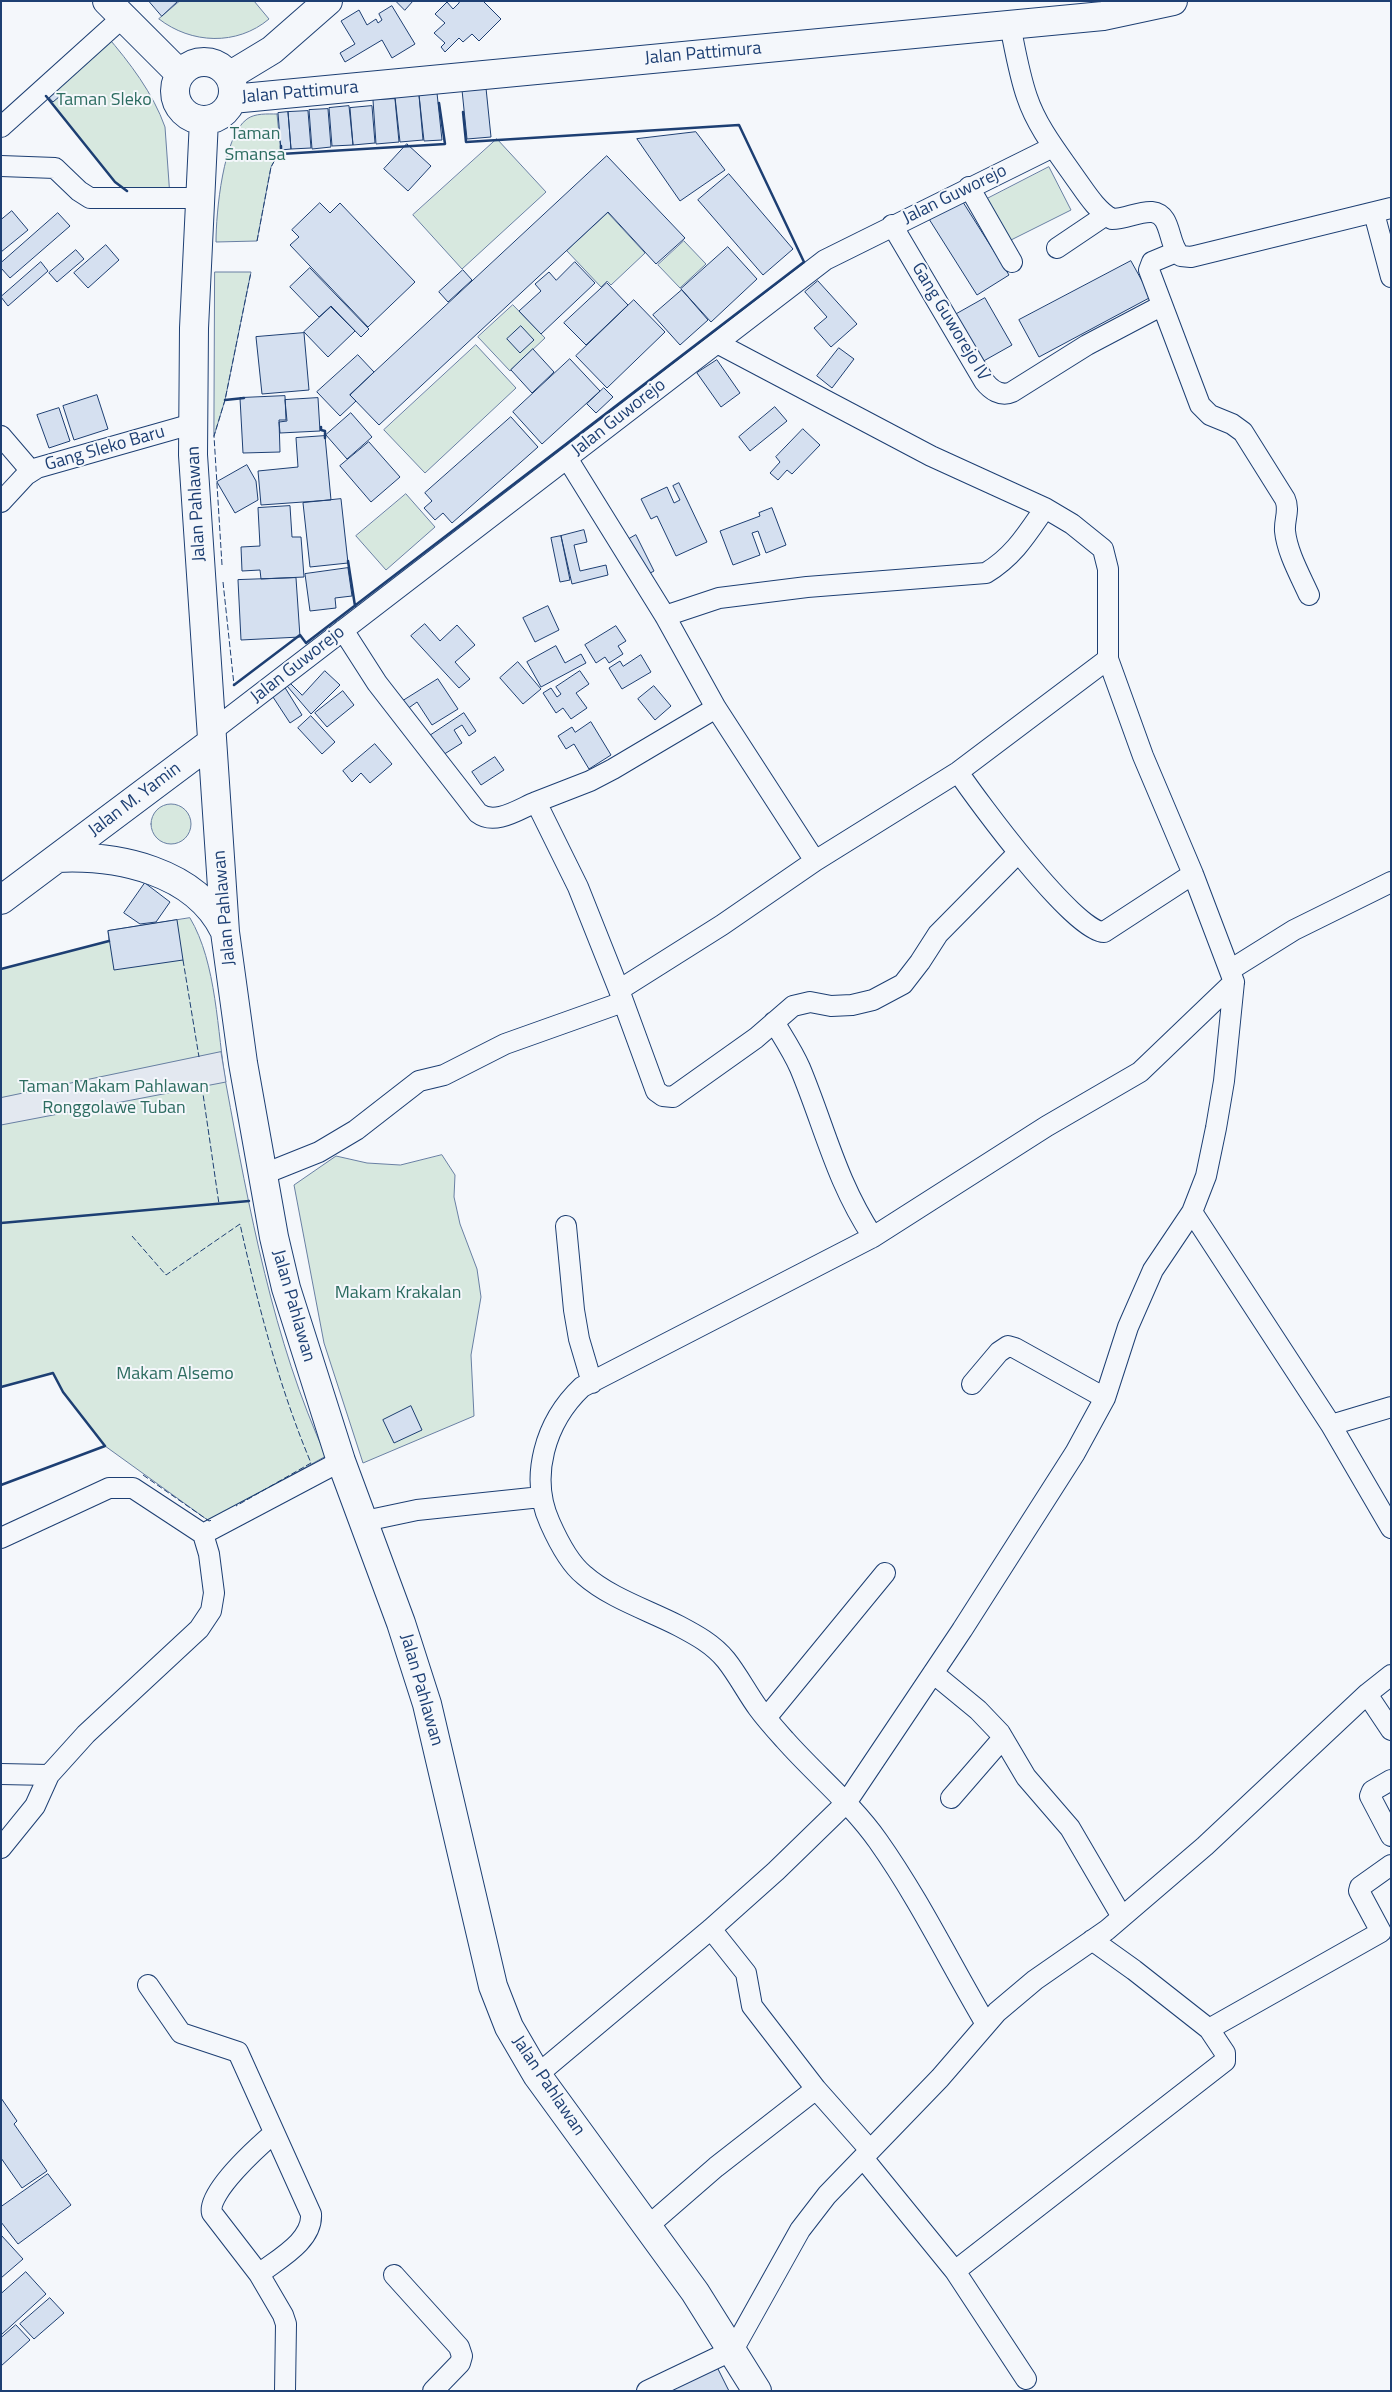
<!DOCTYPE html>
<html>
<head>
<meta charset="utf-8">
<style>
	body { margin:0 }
	#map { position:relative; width:1392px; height:2392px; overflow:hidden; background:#f4f7fb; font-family:"Titillium Web",sans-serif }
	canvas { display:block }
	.frame { position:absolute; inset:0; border:2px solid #1d3f73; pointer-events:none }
</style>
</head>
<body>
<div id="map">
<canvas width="1392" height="2392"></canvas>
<div class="frame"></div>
</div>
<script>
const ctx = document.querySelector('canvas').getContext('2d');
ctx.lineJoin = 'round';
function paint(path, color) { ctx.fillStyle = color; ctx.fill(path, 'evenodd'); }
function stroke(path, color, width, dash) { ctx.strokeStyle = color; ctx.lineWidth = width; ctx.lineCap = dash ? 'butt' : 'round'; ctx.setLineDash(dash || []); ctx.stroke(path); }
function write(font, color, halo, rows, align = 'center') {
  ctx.font = font + ' "Titillium Web",sans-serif'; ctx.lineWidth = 4; ctx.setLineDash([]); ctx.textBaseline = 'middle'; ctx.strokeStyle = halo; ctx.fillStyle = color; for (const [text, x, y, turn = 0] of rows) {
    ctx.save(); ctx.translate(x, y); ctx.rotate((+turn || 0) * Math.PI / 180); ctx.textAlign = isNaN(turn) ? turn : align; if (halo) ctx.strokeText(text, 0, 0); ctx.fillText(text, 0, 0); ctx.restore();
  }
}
const green = new Path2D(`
	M180 1H254L269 19C237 46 191 44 159 19Z
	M106 35C130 63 153 93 165 127L170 197 125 190 115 182 43 92Z
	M277 114 281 154 276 158 271 167 257 241 216 242C216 213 223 136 247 119 255 113 268 114 277 114Z
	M497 139 546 192 462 269 413 215Z
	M1049 167 1071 210 1005 243 983 201Z
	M608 213 645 253 611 285 607 281 601 287 567 251Z
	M684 241 706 264 680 288 658 265Z
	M215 272H251L225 400 214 436Z
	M513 305 545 338 510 371 478 337Z
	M476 345 516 388 425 473 384 430Z
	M406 494 435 527 386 570 356 536Z
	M151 824a20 20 0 1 1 40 0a20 20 0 1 1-40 0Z
	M190 918C217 963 217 1032 226 1084 249 1208 273 1341 326 1456L209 1521 105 1446 63 1392 53 1373 1 1387V969L109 941 108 931Z
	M442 1155 455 1175 454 1197 460 1224 477 1269 481 1297 471 1355 474 1416 363 1463 324 1343 294 1185 336 1156 367 1163 400 1165Z`);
paint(green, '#d7e8df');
stroke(green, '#687fa3', 1);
const parking = new Path2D(`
	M221 1052 226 1082 1 1125V1098Z`);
paint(parking, '#e3e8f0');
stroke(parking, '#687fa3', 1);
const building = new Path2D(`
	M149 1H178L162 16Z
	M396 1H413L405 10Z
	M458 1H483L501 19 479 41 472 34 463 42 459 38 445 52 441 47 445 43 434 33 445 23 435 14 447 2 453 9 459 3Z
	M392 6 415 44 392 58 382 40 345 62 340 53 355 44 341 21 359 10 367 25 376 19 378 23 382 20 379 14Z
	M52 86 60 96 53 102 44 92Z
	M486 88 491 137 467 139 462 90Z
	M437 93 442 140 424 141 419 95Z
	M419 95 423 140 400 142 395 97Z
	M395 99 399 142 376 144 373 100Z
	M349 106 353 145 332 146 329 108Z
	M372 106 375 143 353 145 350 108Z
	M328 109 331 147 312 149 309 110Z
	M308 111 311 148 291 149 288 112Z
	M288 112 291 149 281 150 278 113Z
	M696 132 725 170 680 201 637 139Z
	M407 144 431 166 408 191 384 169Z
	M607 156 685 238 656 264 608 212 379 425 350 395Z
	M729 174 793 249 763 275 698 200Z
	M961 199 1009 275 977 295 929 219Z
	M320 203 330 213 340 203 415 282 368 327 290 245 299 237 292 230Z
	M12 211 28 230 1 252V220Z
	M58 213 70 226 10 278 1 268V263Z
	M106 245 119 260 88 288 74 273Z
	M728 247 757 279 711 322 681 289Z
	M76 250 84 259 57 282 49 273Z
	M1131 261 1151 297 1039 357 1019 320Z
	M41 262 48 271 8 306 1 297Z
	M575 262 595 283 541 334 519 311 541 291 535 284 549 272 556 280Z
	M310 268 369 329 361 337 331 306 319 317 290 287Z
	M463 270 472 280 448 302 439 292Z
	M818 281 857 324 831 347 814 328 827 317 805 292Z
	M607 283 628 305 586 345 564 323Z
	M682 290 708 320 680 345 653 315Z
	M985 298 1012 345 980 363 953 316Z
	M634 300 665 332 607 388 576 356Z
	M331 307 355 331 328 357 304 332Z
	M521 326 534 340 520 353 507 339Z
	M304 333 309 390 262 394 256 337Z
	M839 348 854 359 832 388 817 376Z
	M533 349 554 372 532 393 511 370Z
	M358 355 374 372 350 395 356 401 340 416 317 392Z
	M570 359 600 391 542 444 513 412Z
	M717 360 740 393 721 407 697 373Z
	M604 388 613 397 596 413 587 404Z
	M97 395 108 429 74 440 63 406Z
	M285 396 286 420H279L280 452 243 453 240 398Z
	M318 398 320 431 280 433 279 422 287 421 285 400Z
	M775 407 787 421 750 451 739 437Z
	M59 408 70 441 49 448 37 415Z
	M351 413 372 437 347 459 326 435Z
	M511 417 538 447 452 523 443 513 435 520 424 508 432 501 425 493Z
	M803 429 820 445 792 474 787 470 778 480 770 473 780 462 776 457Z
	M325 436 331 500 261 505 258 471 298 467 296 438Z
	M369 442 400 477 371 502 340 466Z
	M247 465 256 481 258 500 235 513 217 482Z
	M679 483 707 542 676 556 657 516 651 519 641 499 667 487 674 503 680 500 673 486Z
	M341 499 348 563 310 567 303 503Z
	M290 506 292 537H301L304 577 261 579 260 570 242 571 241 547 260 546 258 508Z
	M772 508 786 545 766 553 758 531 752 533 760 555 733 565 720 531 760 516 759 513Z
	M584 530 587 542 574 545 580 571 606 565 608 575 572 584 561 536Z
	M636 535 654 571 641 578 622 543Z
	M561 536 570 580 560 582 551 538Z
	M348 568 352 596 335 598 336 608 310 611 305 574Z
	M296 578 300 637 241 640 238 580Z
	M548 606 559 630 535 642 523 618Z
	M425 624 440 641 457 625 475 645 455 662 470 679 459 688 411 636Z
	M616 626 626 641 618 646 623 654 609 663 605 657 596 663 585 645Z
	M556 646 565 663 581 654 586 663 541 687 527 662Z
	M641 655 651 672 622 689 609 668 620 661 623 666Z
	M518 662 541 689 523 704 500 678Z
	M325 671 340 685 311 714 287 686 290 683 302 695Z
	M580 671 589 684 576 693 587 708 571 719 563 708 556 713 543 693 551 688 557 697 561 694 556 687Z
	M438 679 458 709 432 725 417 702 403 712 398 704Z
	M284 686 302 715 290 723 271 694Z
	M654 686 671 706 655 720 638 699Z
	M343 691 354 705 327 727 315 713Z
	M464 713 476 731 469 736 462 725 454 730 462 743 438 758 425 739Z
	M311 716 335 742 322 754 298 728Z
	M591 722 611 755 589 769 574 744 566 749 558 736 572 727 575 732Z
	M375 744 392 764 370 783 361 773 352 782 343 771Z
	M495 757 504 770 481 785 472 772Z
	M145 883 170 902 156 922 140 924 124 913Z
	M177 920 183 960 114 970 108 931Z
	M411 1406 422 1430 394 1443 383 1420Z
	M1 2098 17 2121 14 2124 47 2171 22 2188 1 2158Z
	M48 2174 71 2205 18 2244 1 2222V2207Z
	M1 2235 23 2259 1 2278Z
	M26 2272 46 2294 1 2335V2294Z
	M50 2298 64 2313 34 2339 20 2324Z
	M16 2325 30 2340 1 2366V2338Z
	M717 2367 729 2391H671Z`);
paint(building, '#d5e0f0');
stroke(building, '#1d3f73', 1);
const street = new Path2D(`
	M1010 25C1015 49 1019 74 1027 97 1037 127 1058 153 1076 179 1086 193 1097 211 1112 219 1126 219 1139 211 1152 212 1173 214 1167 246 1181 256L1191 257 1391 208
	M1 127 123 17
	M1 166 55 168 79 191 90 198H200
	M969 187 1012 262
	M1374 213 1391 277
	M892 225 984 381C991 390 1001 397 1012 392L1087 345 1161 306
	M1057 248 1106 215
	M1176 252 1152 262 1149 270 1200 405 1210 415 1232 424 1243 432 1285 499C1290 510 1284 520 1285 531 1287 552 1300 575 1309 595
	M717 343 931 456 1045 508 1072 524 1103 549 1108 569V659L1143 756 1193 874 1234 982 1140 1072 1047 1126 873 1237 582 1387C545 1422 529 1477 550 1523 558 1541 569 1563 584 1575 610 1598 648 1610 679 1626 696 1635 713 1644 726 1660 738 1675 747 1693 758 1708 766 1719 776 1730 785 1740 815 1774 851 1803 878 1841 919 1899 950 1963 986 2024
	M1 436 31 471
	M567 458 665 616 716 708 815 861
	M1 502 26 475 37 468 192 424
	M665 616 719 598 807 587 986 573C1014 556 1027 534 1045 508
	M343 630 377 683 478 813C495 826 519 809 536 802L578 887 619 990 722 925 815 861 958 772 1108 659
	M212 731 825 260 1053 147
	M958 772C977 800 1074 932 1104 932L1193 874
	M536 802 590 781 613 769 716 708
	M1230 970 1294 930 1391 882
	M619 990 656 1091 663 1096 673 1097 756 1038 793 1006 810 1002 831 1006 852 1005 873 1000 903 984 920 962 938 934 1018 853
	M774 1022C783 1037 793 1052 800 1068 825 1128 836 1181 873 1237
	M264 1174 319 1152 356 1130 419 1081 444 1075 505 1044 623 1002
	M1192 1212 1331 1425 1391 1528
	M566 1226 574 1310 579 1339 592 1383
	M972 1384 999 1352 1008 1346 1015 1348 1105 1398
	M1331 1425 1391 1407
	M365 1521 417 1510 541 1497
	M203 1534 341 1461
	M1 1538 109 1488H133L203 1534 209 1554 214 1593 211 1611 199 1629 86 1734 49 1775 1 1774
	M933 1673 978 1710 1000 1733 1026 1777 1070 1828 1122 1917
	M1367 1694 1391 1730
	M766 1718 885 1573
	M1391 1780 1372 1791 1370 1796 1391 1836
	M951 1798 1003 1738
	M1 1848 35 1806 49 1775
	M148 1985 181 2033 238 2052 311 2214C313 2241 278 2259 259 2274L283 2315 286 2324 285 2391
	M1209 2029 1381 1932 1359 1891 1360 1887 1391 1865
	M537 2075 711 1929 776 1871 846 1803 962 1630 1075 1453 1105 1398 1128 1327 1153 1270 1192 1212 1206 1176 1216 1128 1224 1081 1234 982
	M816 2089 870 2150
	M863 2158 955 2271 1026 2379
	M648 2226 716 2167 816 2089 752 2006 746 1973 711 1929
	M955 2271 1225 2061V2053L1209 2029 1134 1970 1092 1940
	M259 2274 212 2213C206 2193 259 2146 274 2133
	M394 2275 459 2347 462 2356 460 2363 433 2391
	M647 2391 733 2350 800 2230 827 2195 940 2078 997 2012 1035 1980 1107 1930 1205 1846 1367 1694 1391 1675`);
const secondary = new Path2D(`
	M107 1 180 74
	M175 91a29 29 0 1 1 58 0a29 29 0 1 1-58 0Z
	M229 76 272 50 328 1
	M232 99 1103 16 1173 1
	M204 120 194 328 193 455 225 932 243 1063 274 1237 286 1288 341 1461 401 1623 427 1704 493 1986 509 2027 537 2075 695 2292 757 2391
	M57 858C118 855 195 871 224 930
	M1 900 212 742`);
stroke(street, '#1d3f73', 22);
stroke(secondary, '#1d3f73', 30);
stroke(street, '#f4f7fb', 20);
stroke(secondary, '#f4f7fb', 28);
stroke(new Path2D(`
	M257 241 271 167 276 158 281 154
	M222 565 214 436 225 400 251 272
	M223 582 234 685
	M183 960 199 1057
	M202 1087 219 1204
	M132 1236 166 1275 240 1224C258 1305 279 1387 311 1463L236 1506
	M143 1475 209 1521 212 1520`), '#1d3f73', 1, [6, 2.5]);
stroke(new Path2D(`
	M46 96 115 182 127 191
	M281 146V154L445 144 439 103
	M225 400 244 398
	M321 427V430L325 431V438
	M348 561 355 606
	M234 685 300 635 306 643 804 262 739 125 466 142 463 112
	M1 969 109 941
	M1 1223 249 1201
	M1 1387 53 1373 63 1392 105 1446 1 1485`), '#1d3f73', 2.5);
write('18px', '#1d3f73', '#f4f7fb', [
	["Jalan Pattimura",703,54,-5],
	["Jalan Pattimura",300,93,-5],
	["Jalan Guworejo",955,195,-26],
	["Gang Guworejo IV",950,322,59],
	["Jalan Guworejo",619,418,-38],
	["Gang Sleko Baru",105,449,-16],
	["Jalan Pahlawan",197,504,-93],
	["Jalan Guworejo",298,665,-38],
	["Jalan M. Yamin",135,800,-37],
	["Jalan Pahlawan",225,908,-95],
	["Jalan Pahlawan",293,1306,74],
	["Jalan Pahlawan",421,1690,74],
	["Jalan Pahlawan",548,2086,56]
]);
write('18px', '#2c6c60', '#f4f7fb', [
	["Taman Sleko",104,101],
	["Taman",255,135],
	["Smansa",255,156],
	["Taman Makam Pahlawan",114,1088],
	["Ronggolawe Tuban",114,1109],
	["Makam Krakalan",398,1294],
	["Makam Alsemo",175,1375]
]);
</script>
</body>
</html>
